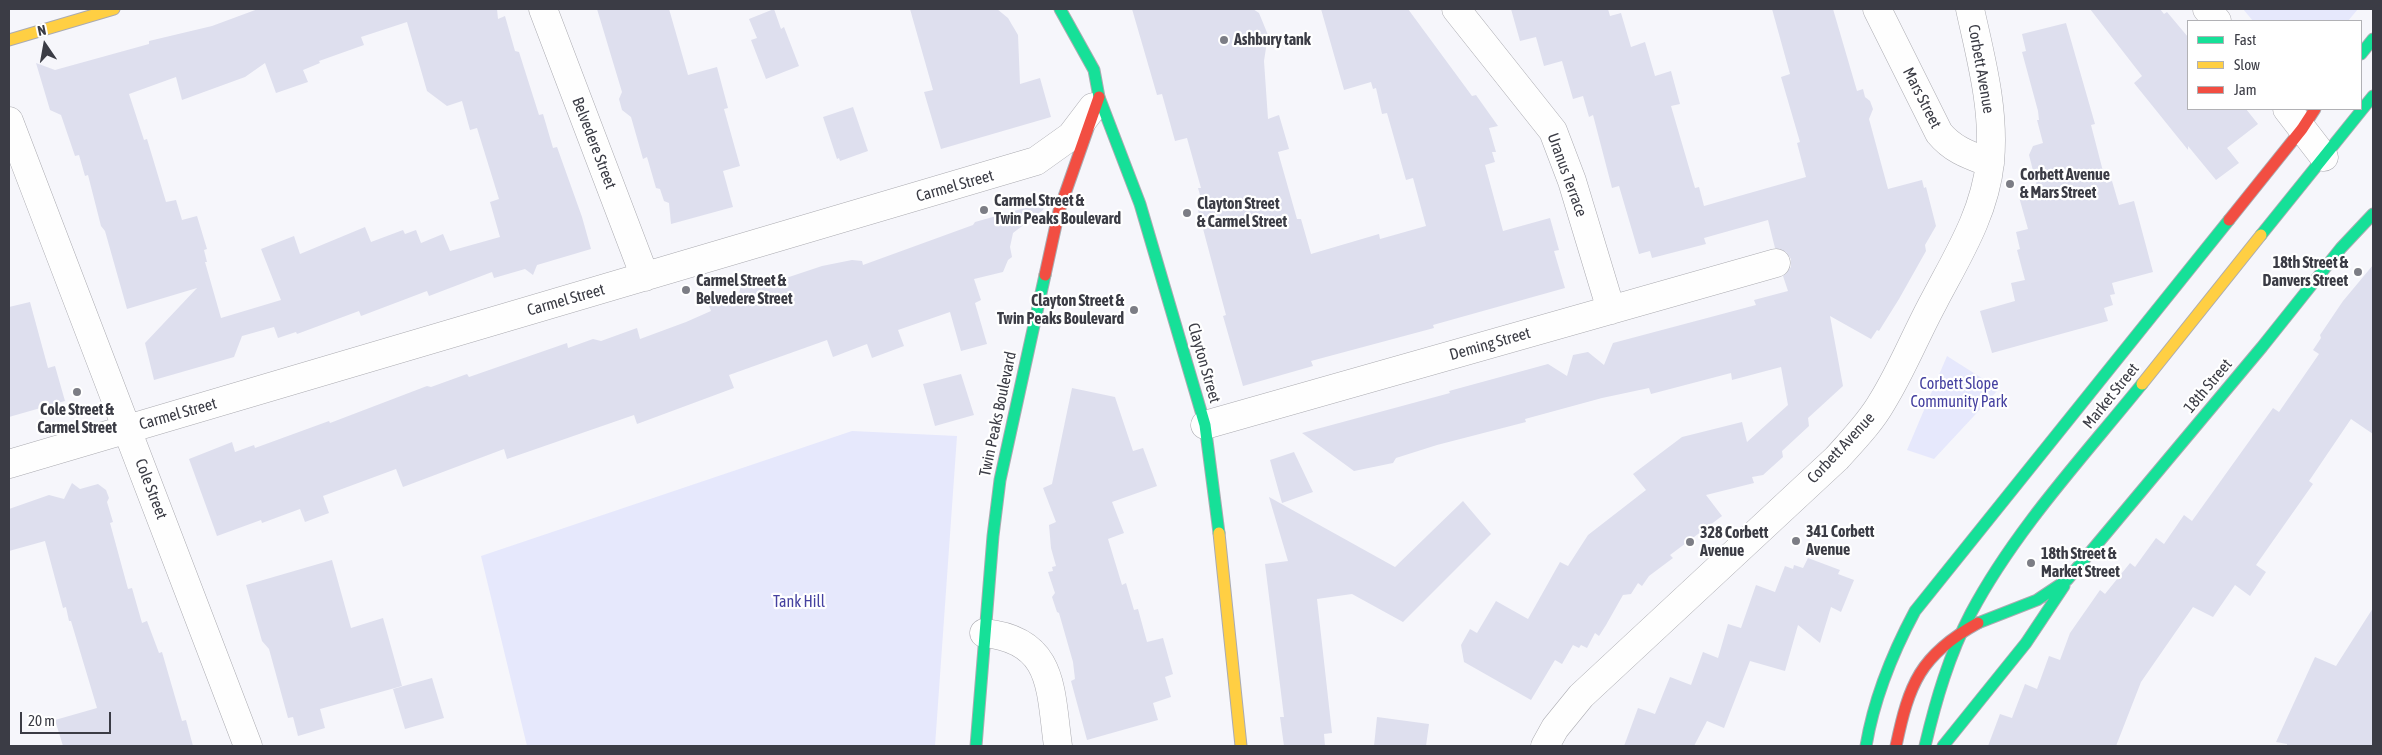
<!DOCTYPE html>
<html>
<head>
<meta charset="utf-8">
<style>
	body { margin:0 }
	#map { position:relative; width:2382px; height:755px; overflow:hidden; background:#f6f6fb; font-family:"Asap Condensed",sans-serif }
	canvas { display:block }
	.frame { position:absolute; inset:0; border:10px solid #3b3c45; pointer-events:none }
	.legend { position:absolute; left:2187px; top:20px; width:175px; height:90px; box-sizing:border-box; background:#fff; border:1px solid #b1b1b5; margin:0; padding:6px 9px; list-style:none; font-size:15px; color:#3b3c45 }
	.legend li { display:flex; align-items:center; gap:10px; height:25px }
	.legend b { width:25px; border:1px solid #b1b1b5 }
	.north { position:absolute; left:20px; top:20px; width:50px; height:50px; -webkit-text-stroke:4px #fff; paint-order:stroke; rotate:348deg; font-size:14px; font-weight:700; line-height:20px; text-align:center; color:#3b3c45 }
	.north::after { content:''; display:block; margin:auto; width:18px; height:22px; background:#3b3c45; clip-path:polygon(50% 0,100% 100%,50% 72%,0 100%) }
	.scale { position:absolute; left:20px; top:712px; width:91px; height:22px; box-sizing:border-box; border:2px solid #3b3c45; border-top:0; padding-left:6px; font-size:15px; line-height:18px; white-space:nowrap; color:#3b3c45; -webkit-text-stroke:4px #fff; paint-order:stroke }
</style>
</head>
<body>
<div id="map">
<canvas width="2382" height="755"></canvas>
<div class="frame"></div>
<ul class="legend">
<li><b style="height:6px;background:#16e098"></b>Fast</li>
<li><b style="height:6px;background:#ffcf43"></b>Slow</li>
<li><b style="height:6px;background:#f24e42"></b>Jam</li>
</ul>
<div class="north">N</div>
<div class="scale">20 m</div>
</div>
<script>
const ctx = document.querySelector('canvas').getContext('2d');
ctx.lineJoin = 'round';
function paint(path, color) { ctx.fillStyle = color; ctx.fill(path, 'evenodd'); }
function stroke(path, color, width, dash) { ctx.strokeStyle = color; ctx.lineWidth = width; ctx.lineCap = dash ? 'butt' : 'round'; ctx.setLineDash(dash || []); ctx.stroke(path); }
function write(font, color, halo, rows, align = 'center') {
  ctx.font = font + ' "Asap Condensed",sans-serif'; ctx.lineWidth = 4.5; ctx.setLineDash([]); ctx.textBaseline = 'middle'; ctx.strokeStyle = halo; ctx.fillStyle = color; for (const [text, x, y, turn = 0] of rows) {
    ctx.save(); ctx.translate(x, y); ctx.rotate((+turn || 0) * Math.PI / 180); ctx.textAlign = isNaN(turn) ? turn : align; if (halo) ctx.strokeText(text, 0, 0); ctx.fillText(text, 0, 0); ctx.restore();
  }
}
paint(new Path2D(`
	M2243 9H2358L2348 21H2253Z
	M1947 356 1999 389 1934 459 1907 450Z
	M852 431 957 436 935 746H527L481 556Z`), '#e6e8fc');
paint(new Path2D(`
	M258 9H497L498 19 505 16 515 51 519 52 539 115 543 114 553 148 557 147 582 217 591 249 537 265 533 275 525 269 494 278 492 272 429 296 427 291 361 316 359 311 297 334 296 332 278 338 274 327 242 336 234 357 154 380 145 343 197 288 127 309 105 231 101 226 88 175 85 176 79 155 75 156 61 115 50 110 36 63 55 70 149 44V41L212 26ZM407 22 427 91 447 106 462 101 470 130 477 128 499 199 490 202 500 237 450 251 443 234 421 243 416 230 405 234 403 230 371 242 365 227 300 254 294 236 261 249 281 300 221 318 205 262H207L204 250 207 249 197 216 182 220 176 200 166 202 147 139 144 140 129 94 176 77 182 100 245 77 265 63 276 93 308 82 303 70 320 63 319 61 364 45 361 37Z
	M597 9H669L688 75 717 67 728 108 724 109 740 166 723 171 733 207 671 224 669 203 664 201 660 189 656 188 647 157 643 159 631 117 622 110 619 99 622 92Z
	M774 9 781 29 784 27 799 66 766 79 751 40 757 38 749 19Z
	M910 9H997L1008 18 1018 35 1020 84 1040 78 1051 117 941 149 924 92 933 90Z
	M1132 9H1253L1259 13 1268 35 1264 61 1268 119 1279 115 1289 149 1278 152 1297 219H1301L1311 254 1379 234 1380 239 1426 226 1413 178 1406 180 1387 113 1382 114 1376 88 1373 89 1371 82 1344 90 1321 9H1408L1472 96 1476 95 1498 126 1489 128 1496 152H1492L1495 162 1485 165 1503 231 1550 218 1559 250 1554 251 1565 288 1440 323 1433 325 1434 328 1311 361 1313 366 1243 386 1223 316 1226 315 1198 210 1204 209 1198 188H1201L1187 138 1175 141 1162 94 1157 95Z
	M1511 9H1608L1610 16 1621 13 1631 47 1645 42 1655 76 1671 71 1680 104 1671 106 1695 188 1699 187 1704 206 1806 177 1797 143 1800 142 1781 77 1790 74 1772 9H1833L1857 91 1863 89 1865 97 1870 101 1873 109 1869 119 1888 189 1922 180 1924 188 1926 187 1936 226 1925 245 1926 251 1899 299 1879 331 1877 330 1871 339 1830 316 1843 386 1808 418 1809 426 1782 451 1783 457 1763 475 1752 477 1754 483 1706 495 1722 516 1670 555 1673 558 1649 576 1642 586 1638 583 1631 594 1623 595 1606 625 1599 636 1595 633 1587 648 1581 645 1579 648 1573 645 1562 664 1555 660 1531 700 1464 662 1461 645 1470 629 1477 633 1496 601 1528 619 1560 562 1568 566 1588 535 1646 490 1633 474 1682 437 1742 422 1747 442 1788 405 1781 367 1732 380 1731 373 1651 394 1649 388 1602 398 1525 419 1526 422 1437 445 1396 458 1393 463 1354 471 1302 433 1450 393 1449 391 1548 364 1567 376 1573 355 1588 352 1604 365 1613 343 1756 305 1754 300 1788 291 1783 276 1791 267V259L1786 252 1775 248 1768 220 1704 238 1706 244 1652 258 1650 251 1639 254 1619 186 1612 188 1593 115 1589 117 1583 96 1573 99 1562 61 1544 66 1536 37 1520 41Z
	M2090 9H2160L2164 14 2167 12 2188 37V109H2246L2258 124 2227 148 2239 163 2216 180 2188 146V150L2134 83 2142 76Z
	M2066 23 2095 124 2091 125 2106 183 2112 181 2119 205 2134 201 2153 272 2112 283 2115 294 2110 295 2113 305 2104 308 2108 321 1992 353 1980 311 2015 301 2011 283 2025 280 2017 250 2020 249 2016 232 2028 229 2019 197 2038 190 2029 155 2033 146 2043 143 2037 120H2039L2038 111 2022 52 2026 51 2022 34Z
	M853 107 868 151 840 161 839 158 837 159 823 117Z
	M1046 202 1043 210 1013 233 1010 247 1012 257 1008 260 1003 272 974 279 981 300 975 303 987 344 961 351 950 312 898 330 904 346 872 358 867 344 833 357 827 340 729 375 734 388 637 424 634 415 507 459 504 449 403 487 396 469 323 496 329 513 305 522 300 509 262 523 261 520 217 536 189 459 232 442 235 452 254 445 255 448 329 421 330 423 427 386 431 387 467 374 469 377 567 343 568 348 593 339 601 341 637 328 640 339 686 322 711 311 709 306 739 295 742 278 753 289 822 266 852 260 862 261 863 265 973 225 975 222Z
	M2373 265V434L2351 419 2309 481 2313 484 2256 565 2266 572 2250 596 2235 585 2213 617 2193 607 2141 682 2116 746H1988L2000 714 2012 718 2025 684 2037 689 2049 656 2060 660 2070 633 2100 590 2105 594 2130 563 2135 567 2156 538 2164 544 2184 515 2192 521 2273 408 2279 412 2319 354 2313 350 2321 338 2320 335 2343 301Z
	M30 302 48 368 55 366 65 401 9 417V307Z
	M961 374 974 415 935 426 923 384Z
	M1072 388 1115 397 1133 451 1143 448 1157 486 1112 502 1124 533 1108 539 1122 585 1126 583 1134 610 1138 609 1147 642 1163 638 1173 674 1165 677 1171 697 1153 703 1158 720 1087 740 1071 681 1075 679 1073 662 1059 613 1057 612 1052 597 1055 593 1048 572 1053 571 1052 567 1056 566 1051 548 1049 525 1056 522 1043 488 1052 484Z
	M1294 452 1313 492 1282 503 1270 460Z
	M72 483 80 489 98 484 106 490 109 498 107 502 113 522 110 523 128 589 132 588 142 623 147 621 159 653 162 652 182 721 186 720 193 746H63L55 720 97 708 71 621H69L66 607 63 608 45 541 9 551V509L49 495 64 499Z
	M1269 497 1395 567 1463 501 1491 534 1403 622 1352 594 1317 599 1332 733 1324 734 1325 746H1284L1280 717H1284L1265 564 1288 561Z
	M1808 558 1840 570 1838 574 1854 580 1841 612 1831 607 1820 643 1798 625 1785 671 1750 661 1724 728 1707 721 1694 746H1624L1638 708 1655 714 1670 677 1691 685 1703 652 1718 658 1728 624 1741 628 1756 585 1775 592 1785 566 1793 569 1794 565 1803 568Z
	M332 560 351 628 383 618 402 686 320 709 325 728 298 736 293 717 288 718 269 649 262 641 246 585Z
	M2373 608V746H2287V744L2276 742 2315 657 2336 666Z
	M432 678 444 718 405 729 393 689Z
	M1377 717 1429 724 1426 746H1374Z`), '#dedfee');
const street = new Path2D(`
	M543 9 645 277
	M1456 9 1553 131 1572 181 1611 310
	M1877 9 1939 133C1953 150 1969 155 1990 163
	M2207 9 2217 21
	M2287 109 2324 157
	M9 121 248 746
	M1205 425 1776 263
	M9 464 1036 161 1071 136 1093 107
	M984 633C1055 640 1050 690 1058 746
	M1545 746 1555 728 1581 696 1837 458C1853 440 1870 423 1882 402 1902 370 1916 334 1934 301 1957 257 1985 213 1990 162 1995 110 1981 59 1970 9`);
const fast = new Path2D(`
	M1060 9 1094 70 1099 97 1140 204 1205 425 1219 533
	M2361 54 2373 39
	M2261 235 2373 96
	M2067 580 2262 347 2341 248 2373 214
	M1978 623 2037 600 2067 580
	M976 746 993 536 1000 480 1045 275
	M1866 746C1874 698 1892 654 1915 611L2229 220
	M1925 746C1936 700 1949 655 1971 613 2015 530 2083 457 2142 384
	M1943 746 2026 643 2064 586`);
const slow = new Path2D(`
	M9 40 114 9
	M2142 384 2261 235
	M1219 533 1241 746`);
const jam = new Path2D(`
	M2229 220 2302 129 2315 109
	M1045 275 1059 211 1099 97
	M1896 746C1909 684 1920 655 1978 623`);
stroke(street, '#ababb1', 29);
stroke(fast, '#ababb1', 13);
stroke(slow, '#ababb1', 13);
stroke(jam, '#ababb1', 13);
stroke(street, '#fefefe', 28);
stroke(fast, '#16e098', 11);
stroke(slow, '#ffcf43', 11);
stroke(jam, '#f24e42', 11);
for (const [x, y, r, color] of [
	[1224,40,5,"#7c7d85"],
	[2010,184,5,"#7c7d85"],
	[984,210,5,"#7c7d85"],
	[1187,213,5,"#7c7d85"],
	[2358,272,5,"#7c7d85"],
	[686,290,5,"#7c7d85"],
	[1134,310,5,"#7c7d85"],
	[77,392,5,"#7c7d85"],
	[1796,541,5,"#7c7d85"],
	[1690,542,5,"#7c7d85"],
	[2031,563,5,"#7c7d85"]
]) { const dot = new Path2D(); dot.arc(x, y, r, 0, 2 * Math.PI); ctx.fillStyle = color; ctx.fill(dot); stroke(dot, '#fff', 2); }
write('bold 16px', '#3b3c45', '#fff', [
	["Ashbury tank",1234,40],
	["Corbett Avenue",2020,175],
	["& Mars Street",2020,193],
	["Carmel Street &",994,201],
	["Twin Peaks Boulevard",994,219],
	["Clayton Street",1197,204],
	["& Carmel Street",1197,222],
	["18th Street &",2348,263,"right"],
	["Danvers Street",2348,281,"right"],
	["Carmel Street &",696,281],
	["Belvedere Street",696,299],
	["Clayton Street &",1124,301,"right"],
	["Twin Peaks Boulevard",1124,319,"right"],
	["Cole Street &",77,410,"center"],
	["Carmel Street",77,428,"center"],
	["341 Corbett",1806,532],
	["Avenue",1806,550],
	["328 Corbett",1700,533],
	["Avenue",1700,551],
	["18th Street &",2041,554],
	["Market Street",2041,572]
], 'left');
write('16px', '#3b3c45', '#fff', [
	["Corbett Avenue",1981,69,80],
	["Mars Street",1922,98,63],
	["Belvedere Street",594,143,69],
	["Uranus Terrace",1567,175,70],
	["Carmel Street",955,186,-16],
	["Carmel Street",566,300,-16],
	["Deming Street",1490,344,-16],
	["Clayton Street",1204,363,74],
	["18th Street",2208,386,-50],
	["Market Street",2111,396,-51],
	["Carmel Street",178,414,-16],
	["Twin Peaks Boulevard",998,414,-78],
	["Corbett Avenue",1841,448,-47],
	["Cole Street",151,489,69]
]);
write('16px', '#4541a0', '#fff', [
	["Corbett Slope",1959,384],
	["Community Park",1959,402],
	["Tank Hill",799,602]
]);
</script>
</body>
</html>
